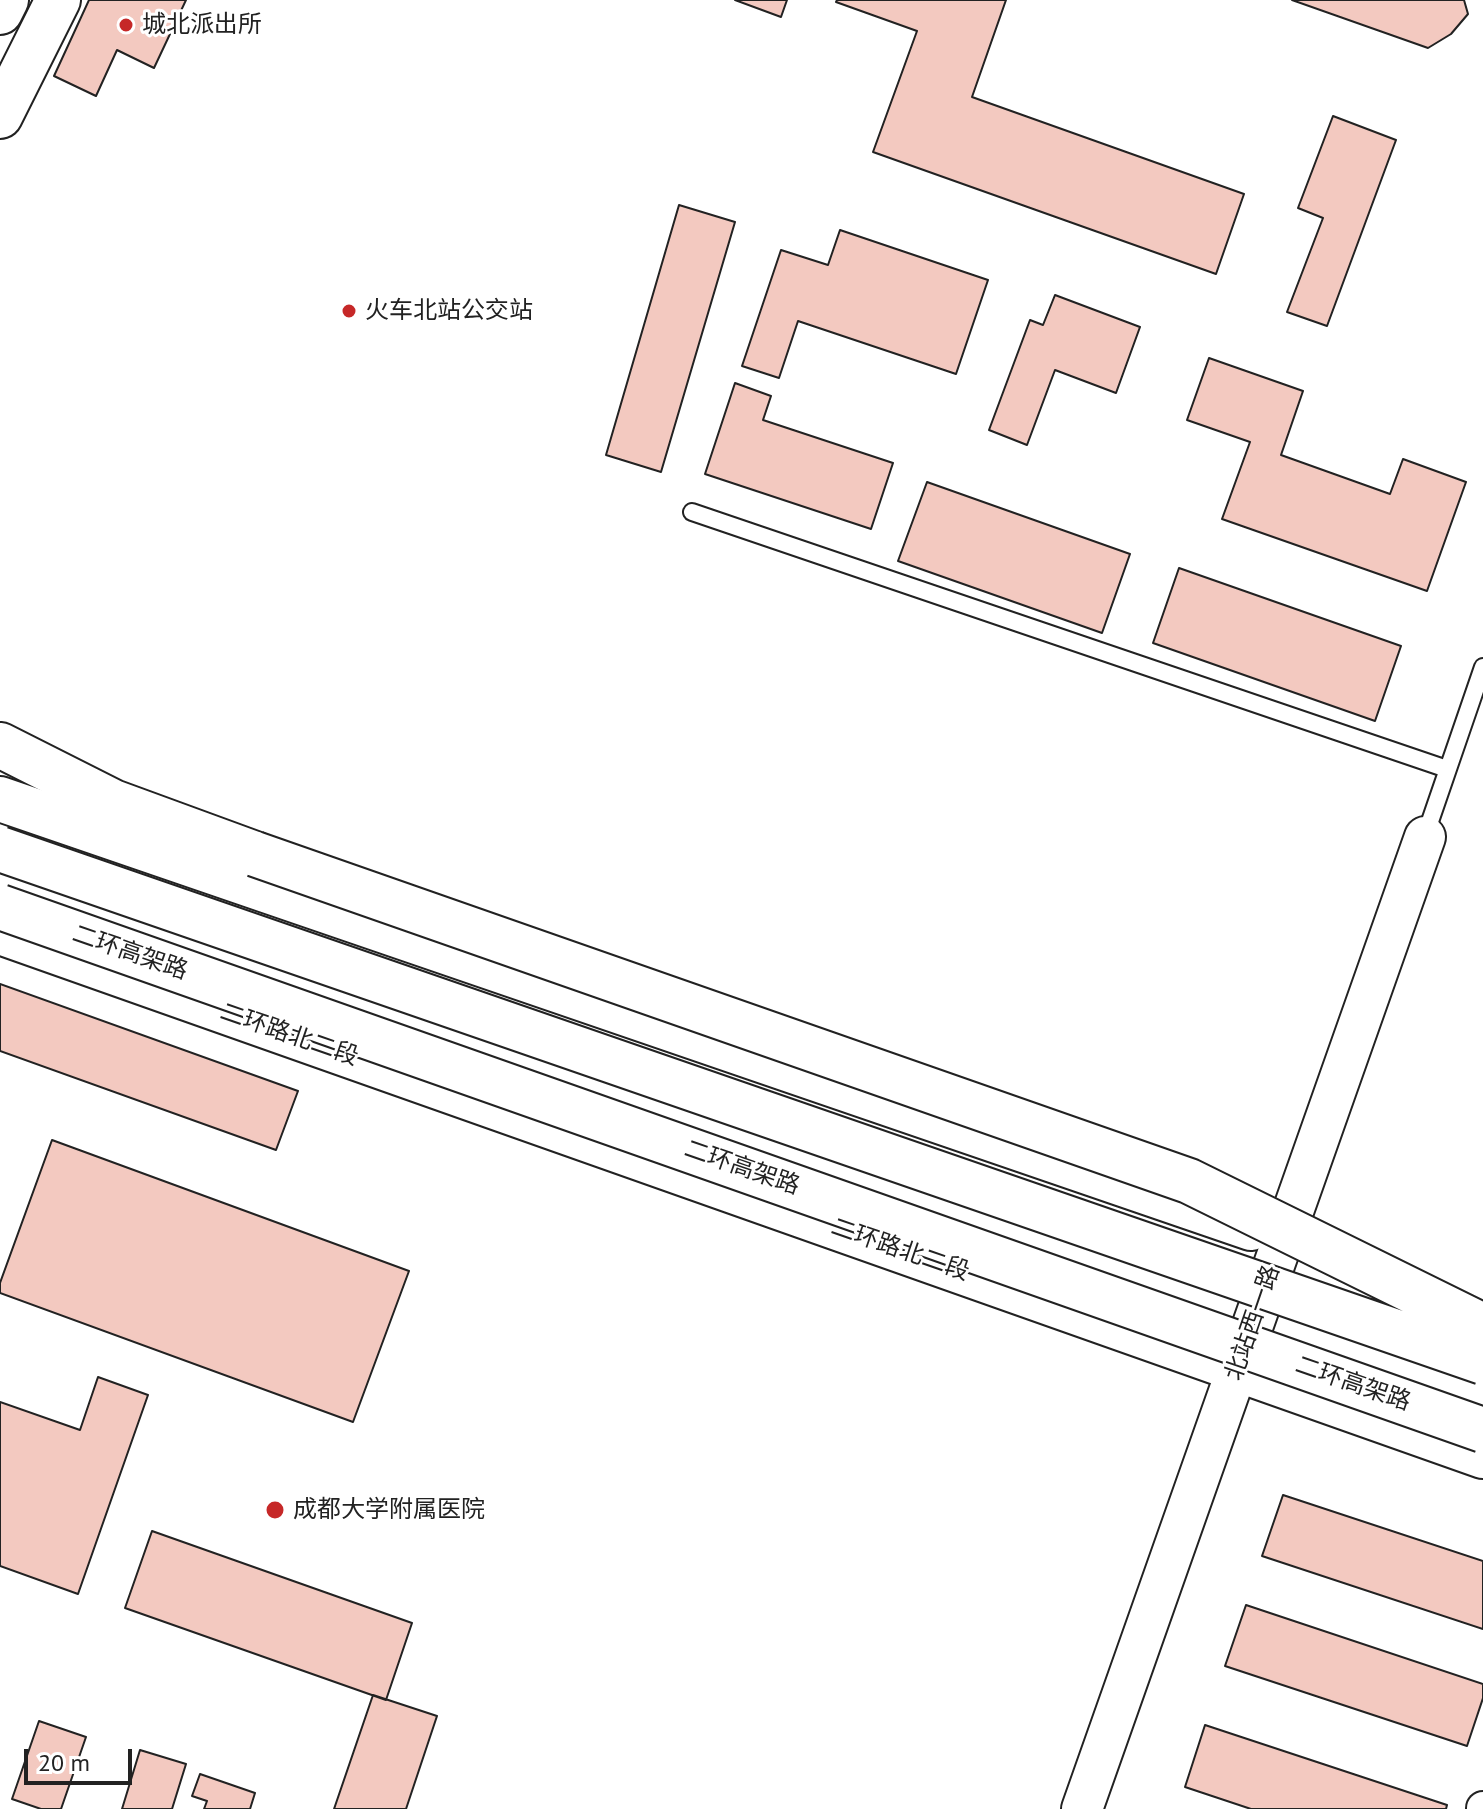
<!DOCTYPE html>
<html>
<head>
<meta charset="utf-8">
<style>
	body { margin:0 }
	#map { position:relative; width:1483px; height:1809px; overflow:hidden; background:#fff; font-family:"PT Sans",sans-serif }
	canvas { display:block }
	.scale { position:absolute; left:24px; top:1749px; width:108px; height:36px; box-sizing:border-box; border:4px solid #222; border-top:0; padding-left:10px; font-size:24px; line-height:28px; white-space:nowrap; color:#222; -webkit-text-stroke:6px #fff; paint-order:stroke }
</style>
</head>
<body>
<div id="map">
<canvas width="1483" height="1809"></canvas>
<div class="scale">20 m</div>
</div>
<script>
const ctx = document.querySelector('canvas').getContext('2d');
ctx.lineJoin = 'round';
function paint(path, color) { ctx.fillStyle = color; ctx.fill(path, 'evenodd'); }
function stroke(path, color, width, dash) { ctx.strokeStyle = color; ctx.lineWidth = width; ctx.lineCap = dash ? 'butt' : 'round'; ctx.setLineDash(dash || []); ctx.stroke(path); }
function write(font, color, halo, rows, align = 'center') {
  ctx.font = font + ' "PT Sans","Noto Sans SC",sans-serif'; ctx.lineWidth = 6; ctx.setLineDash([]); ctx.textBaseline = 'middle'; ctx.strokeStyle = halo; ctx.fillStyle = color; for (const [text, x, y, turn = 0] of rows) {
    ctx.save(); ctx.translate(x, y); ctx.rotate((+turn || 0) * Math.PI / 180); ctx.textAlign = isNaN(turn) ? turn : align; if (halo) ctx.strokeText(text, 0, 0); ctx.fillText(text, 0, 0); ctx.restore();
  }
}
const building = new Path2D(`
	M89 0H186L154 68 117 50 96 96 54 76Z
	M735 0H787L781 17Z
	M837 0H1006L972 97 1244 194 1216 274 873 152 917 31 836 2Z
	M1292 0H1464L1468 14 1451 34 1428 48Z
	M1333 116 1396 140 1327 326 1287 312 1323 218 1298 208Z
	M679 205 735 222 661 472 606 455Z
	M840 230 988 280 956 374 798 321 779 378 742 366 781 250 828 265Z
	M1055 295 1140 327 1116 393 1055 370 1027 445 989 430 1030 320 1043 325Z
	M1209 358 1303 391 1281 455 1390 494 1403 459 1466 482 1427 591 1222 519 1250 442 1187 420Z
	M735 383 771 396 763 420 893 463 871 529 705 474Z
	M927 482 1130 554 1102 633 898 561Z
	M1179 568 1401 646 1375 721 1153 643Z
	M0 984 298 1091 276 1150 0 1051Z
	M52 1140 409 1271 353 1422 0 1293V1283Z
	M98 1377 148 1395 78 1594 0 1566V1402L80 1430Z
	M1283 1495 1483 1561V1629L1262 1556Z
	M152 1531 412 1623 386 1700 125 1608Z
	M1246 1605 1483 1684V1698L1467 1746 1225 1666Z
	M373 1695 437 1716 406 1809H334Z
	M39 1721 86 1737 61 1809H41L12 1799Z
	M1205 1725 1447 1805 1446 1809H1251L1185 1787Z
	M140 1750 186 1764 172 1809H122Z
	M200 1774 255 1793 250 1809H204L207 1801 192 1796Z`);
paint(building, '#f3c9c0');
stroke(building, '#222', 2);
const service = new Path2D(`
	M692 512 1447 769
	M1425 836 1483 667`);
const minor = new Path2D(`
	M1483 1809V1808`);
const tertiary = new Path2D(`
	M1082 1809 1425 837`);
const secondary = new Path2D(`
	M0 116 58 0
	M0 799 1251 1228
	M0 932 1483 1456`);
const trunk = new Path2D(`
	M0 12 6 0
	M0 745 113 802 255 854`);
stroke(service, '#222', 20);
stroke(minor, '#222', 36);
stroke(tertiary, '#222', 44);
stroke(secondary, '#222', 48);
stroke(trunk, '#222', 48);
stroke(service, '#fff', 16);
stroke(minor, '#fff', 32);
stroke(tertiary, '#fff', 40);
stroke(secondary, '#fff', 44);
stroke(trunk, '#fff', 44);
const trunkBridge = new Path2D(`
	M0 849 1483 1362
	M255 854 1189 1181 1483 1326
	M0 907 1483 1430`);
stroke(trunkBridge, '#222', 48, []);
stroke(trunkBridge, '#fff', 44);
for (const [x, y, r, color] of [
	[126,25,8,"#c62828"],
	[349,311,8,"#c62828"],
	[275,1510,10,"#c62828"]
]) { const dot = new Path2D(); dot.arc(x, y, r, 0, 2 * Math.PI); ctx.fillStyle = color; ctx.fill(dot); stroke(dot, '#fff', 3); }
write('24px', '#222', '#fff', [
	["城北派出所",142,25],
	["火车北站公交站",365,311],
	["成都大学附属医院",293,1510]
], 'left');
write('24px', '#222', '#fff', [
	["二环高架路",130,953,19],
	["二环路北二段",289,1035,19],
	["二环高架路",742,1168,19],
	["二环路北二段",900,1250,19],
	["北站西一路",1253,1323,-71],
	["二环高架路",1353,1384,19]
]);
</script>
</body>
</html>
